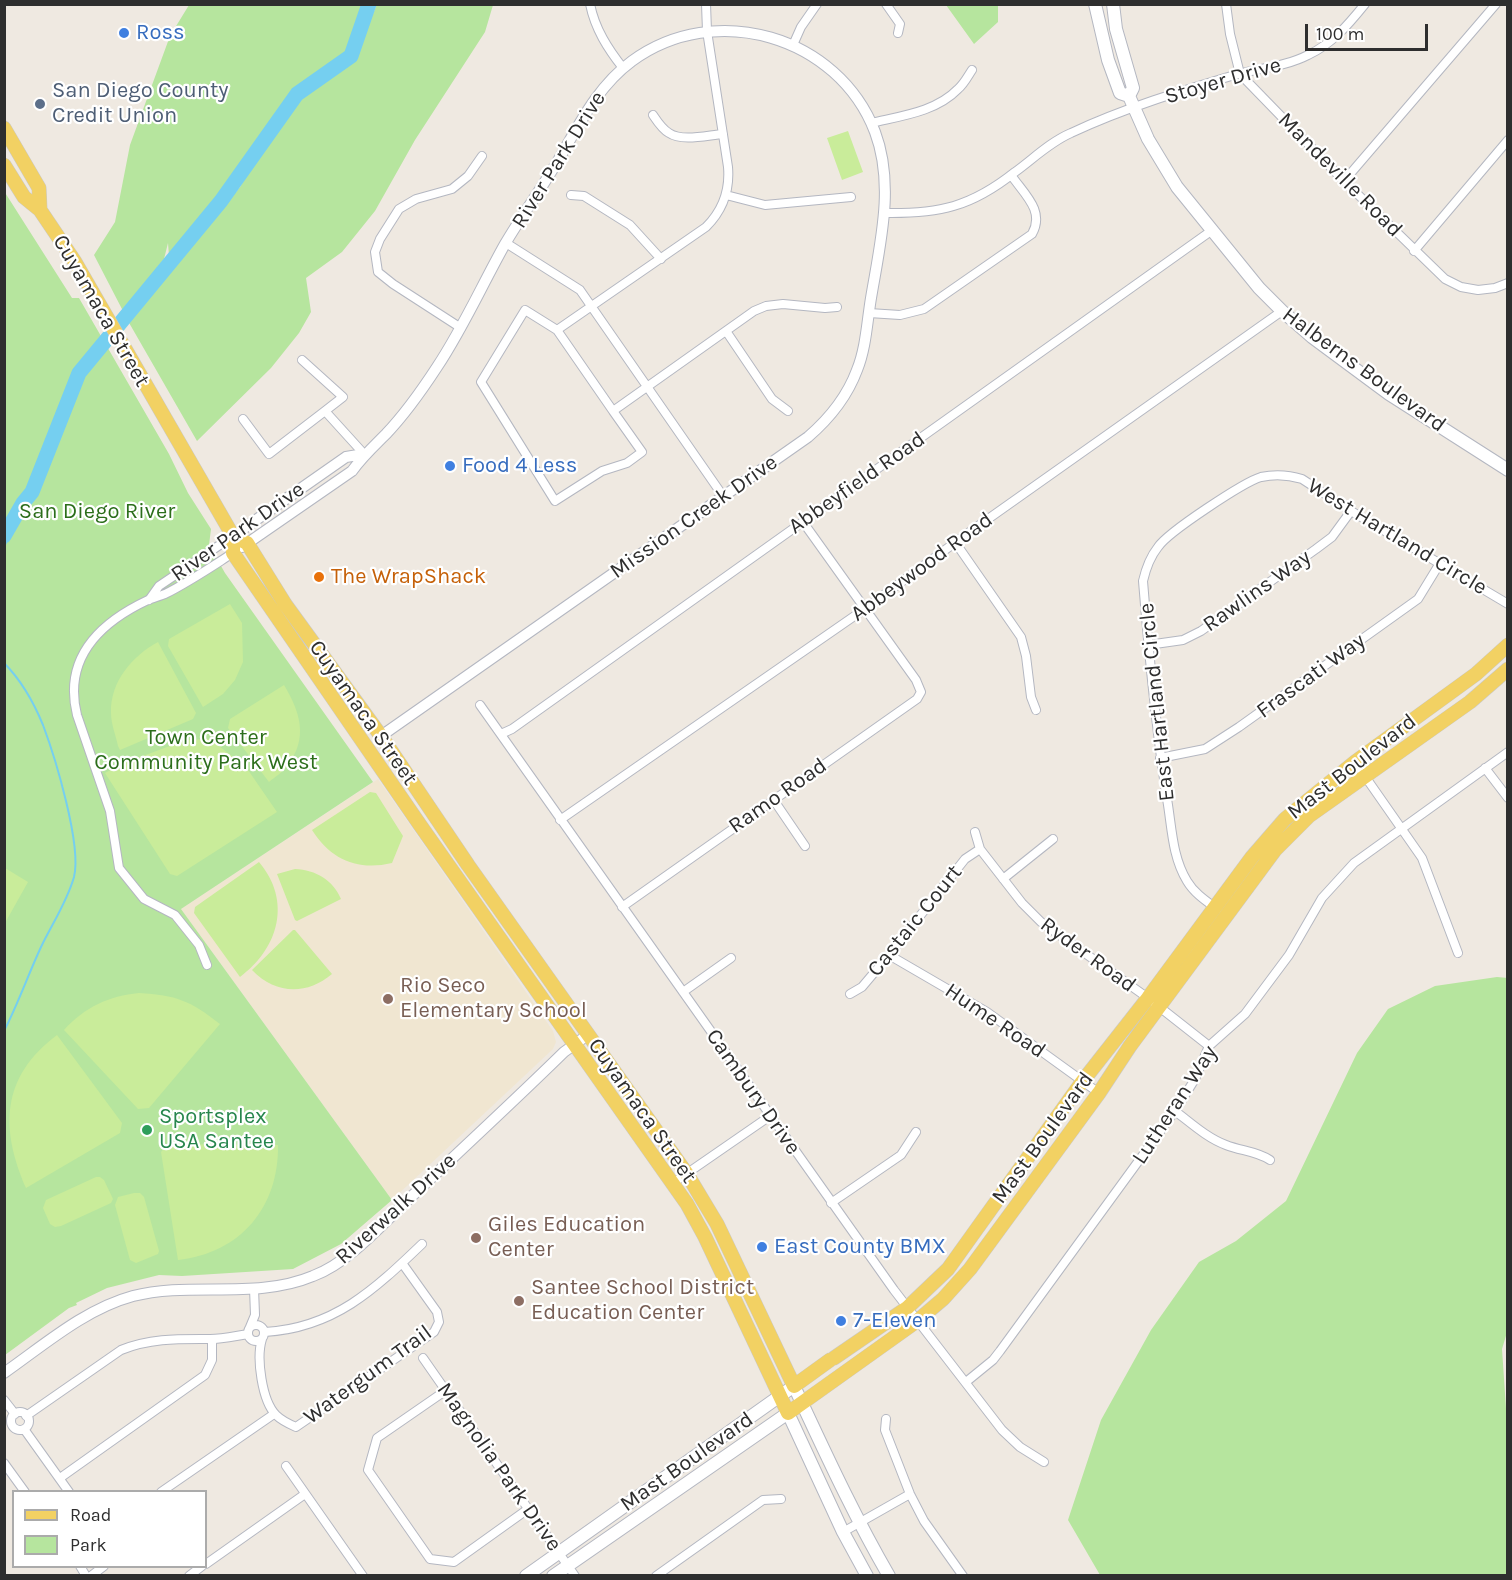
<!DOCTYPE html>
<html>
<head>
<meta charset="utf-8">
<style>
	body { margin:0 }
	#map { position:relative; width:1512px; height:1580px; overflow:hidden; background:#efe9e1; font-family:Karla,sans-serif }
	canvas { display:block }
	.frame { position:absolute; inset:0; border:6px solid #2e2e2e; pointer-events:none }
	.legend { position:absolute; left:12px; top:1490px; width:195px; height:78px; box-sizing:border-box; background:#fff; border:2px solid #ababab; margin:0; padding:8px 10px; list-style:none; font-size:18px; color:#2e2e2e }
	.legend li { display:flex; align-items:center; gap:12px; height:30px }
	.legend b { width:30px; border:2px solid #ababab }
	.scale { position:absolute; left:1305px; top:24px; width:123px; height:27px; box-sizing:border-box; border:3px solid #2e2e2e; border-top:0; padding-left:8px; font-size:18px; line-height:21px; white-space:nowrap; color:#2e2e2e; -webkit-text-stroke:4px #fff; paint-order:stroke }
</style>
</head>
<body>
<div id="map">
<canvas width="1512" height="1580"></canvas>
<div class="frame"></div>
<ul class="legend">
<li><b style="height:8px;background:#f2d163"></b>Road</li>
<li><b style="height:16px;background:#b6e59e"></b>Park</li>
</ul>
<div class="scale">100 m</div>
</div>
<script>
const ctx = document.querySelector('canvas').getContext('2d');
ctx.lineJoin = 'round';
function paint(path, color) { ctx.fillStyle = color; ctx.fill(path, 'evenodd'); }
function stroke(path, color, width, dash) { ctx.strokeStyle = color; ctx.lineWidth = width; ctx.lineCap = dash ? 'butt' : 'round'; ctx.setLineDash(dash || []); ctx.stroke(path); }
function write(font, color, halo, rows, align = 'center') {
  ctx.font = font + ' Karla,sans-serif'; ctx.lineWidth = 4.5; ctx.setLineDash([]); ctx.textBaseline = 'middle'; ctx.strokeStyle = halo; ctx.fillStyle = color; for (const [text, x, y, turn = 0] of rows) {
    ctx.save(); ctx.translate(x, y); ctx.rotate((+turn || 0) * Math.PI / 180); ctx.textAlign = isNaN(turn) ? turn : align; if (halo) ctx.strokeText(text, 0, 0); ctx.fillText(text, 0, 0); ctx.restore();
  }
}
paint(new Path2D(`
	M378 779 553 1031 556 1042 553 1049 392 1200 181 909Z`), '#f0e6d1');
paint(new Path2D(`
	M377 4 493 5 485 32 415 140 375 211 342 252 306 278 311 312 299 333 271 368 197 441 128 321 240 187 260 152 298 98 356 56Z
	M189 5H363L347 56 325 70 290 100 224 189 169 256 168 243 164 259 123 311 94 255 115 222 130 145 170 36Z
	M946 5H998V22L974 44Z
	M4 191 72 298H79L169 454 188 493 211 529 209 545 225 573 373 782 181 909 392 1200 341 1244 293 1269 182 1276 159 1275 107 1288 76 1303 77 1305 69 1308 5 1355Z
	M1497 977 1508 978V1329L1502 1349 1508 1438 1507 1575H1100L1068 1520 1101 1420 1151 1330 1199 1262 1236 1241 1286 1201 1357 1053 1388 1009 1435 986Z`), '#b6e59e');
paint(new Path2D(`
	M848 131 863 172 842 180 827 138Z
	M230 604 242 623 243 662 235 680 223 694 203 707 168 646 169 639Z
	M158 642 196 713 193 719 120 750 118 746C116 736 111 724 111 713 110 682 132 656 158 642Z
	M284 685C300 712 309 738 287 766 283 772 275 777 269 782L228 728 230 719Z
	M210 739 246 767 277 812 177 876 170 874 105 773 124 763 186 740Z
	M370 792 376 793 403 836 392 863C358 871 331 860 312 830Z
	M259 862C292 901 279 948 240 977L194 913 195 907Z
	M5 868 28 882 5 923Z
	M295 869C316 870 333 880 341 899L297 921 295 920 277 874Z
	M293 930H295L332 974C306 996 275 994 252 970Z
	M139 993C176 995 191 1001 220 1024L149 1108 138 1109 64 1030C85 1007 109 996 139 993Z
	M57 1035 122 1123 120 1133 26 1188C0 1128 1 1077 57 1035Z
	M168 1144 278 1145C279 1207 241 1253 178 1260L161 1152Z
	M96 1177H100L104 1180 113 1199 111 1203 61 1226 55 1227 50 1224 43 1208 46 1200Z
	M134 1193H140L144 1197 159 1251 158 1254 136 1263 130 1260 115 1205 118 1197Z`), '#c9ec9a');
stroke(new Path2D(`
	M4 547 23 503
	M4 663C20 679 34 703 43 725 55 757 82 845 74 877 67 902 52 924 41 947 28 975 18 1004 4 1031`), '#75cff0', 2);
stroke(new Path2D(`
	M4 536 23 503 32 492 79 373 221 201 297 94 351 56 369 4`), '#75cff0', 15);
const minor = new Path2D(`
	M590 4C595 29 608 49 623 68
	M706 4 707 31 728 167C730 190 723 210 706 227L557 330 525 310 481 382 555 501 602 471 627 463 642 452 613 411 754 311 766 306 783 304 825 308 837 307
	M886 4 900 24 898 33
	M1226 4 1230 34 1240 74 1344 181 1445 279 1461 287 1478 290 1495 288 1508 283
	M793 45 801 27 817 4
	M653 115C657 121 662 129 669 133 682 142 708 135 723 134
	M871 123C900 116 936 112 958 89 964 84 968 76 972 70
	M1344 181 1496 4
	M571 195 584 196 630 225 661 259
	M726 195 765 205 851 197
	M884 213C939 214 971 207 1015 172 1033 159 1050 142 1071 133 1124 108 1181 91 1238 74 1261 68 1287 66 1308 55 1332 44 1348 25 1365 4
	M506 243 580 290 723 496
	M1414 251 1508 140
	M869 313 900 315 924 309 1032 234C1045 211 1025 195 1011 175
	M461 328 393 284 378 272 375 252 380 239 399 209 416 199 452 189 468 176 482 156
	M557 330 613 411
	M726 331 772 399 788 411
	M302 360 343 397 325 411
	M243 419 269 454 325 411 364 454
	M955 542 1021 637 1026 656 1031 697 1036 710
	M149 600 159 586 233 536
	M1148 645 1183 640 1201 631 1316 549 1332 537 1351 511
	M480 705 894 1290 1002 1430 1020 1447 1044 1462
	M501 734 512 729 1211 231
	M1160 758 1205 749 1239 727 1418 599 1440 563
	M1355 762 1422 858 1458 953
	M1485 768 1508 798
	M773 799 805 846
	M560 820 866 608 964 536 1282 311
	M975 832 980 849 1022 903 1041 922 1148 998 1209 1046
	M1003 879 1053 839
	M622 907 917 699 921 692 916 680 803 522
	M1217 909C1206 901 1194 893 1187 881 1173 858 1172 831 1168 805 1156 731 1149 656 1143 581 1146 568 1150 557 1158 547 1168 532 1244 482 1261 477 1275 474 1289 475 1302 479L1351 511 1508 604
	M889 955 987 1012 1099 1093
	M207 965 199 945 175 915 144 899 119 868 110 811 77 715C63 658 99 623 148 600 153 598 160 596 165 594 189 582 211 567 233 553
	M683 992 731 958
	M850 994 862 987 889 955 965 859 980 849
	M1175 1111C1191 1123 1207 1138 1226 1145 1241 1151 1256 1151 1270 1160
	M673 1183 770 1116
	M831 1203 901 1155 916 1132
	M248 1333a8 8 0 1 1 16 0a8 8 0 1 1-16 0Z
	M250 1327 255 1315 254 1288
	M265 1332C334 1328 374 1290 422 1244
	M262 1339C256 1358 262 1401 276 1415 282 1421 289 1424 296 1427L434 1332 439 1322 437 1312 402 1263
	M423 1358 575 1576
	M966 1382 993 1360 1000 1351 1175 1111 1195 1079 1209 1046 1245 1014 1289 955 1322 898 1354 863 1508 752
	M445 1391 377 1438 368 1470 430 1559 454 1562 528 1509
	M4 1400 15 1414
	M11 1421a9 9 0 1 1 18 0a9 9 0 1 1-18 0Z
	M26 1416 121 1350C151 1338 179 1339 210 1339 222 1339 235 1336 248 1334
	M886 1419 885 1430 910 1494 924 1521 963 1576
	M24 1429 69 1492
	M4 1463 25 1492
	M286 1466 363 1576
	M60 1478 205 1375 212 1360V1339
	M161 1492 274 1414
	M843 1532 910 1494
	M206 1564 305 1494
	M80 1566 86 1576
	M91 1576 104 1566
	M189 1576 202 1566
	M656 1576 763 1500 781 1499`);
const tertiary = new Path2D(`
	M233 536 346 457 364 454
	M242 547 352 471C362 457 374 446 386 434 405 414 422 390 437 367 463 328 482 285 505 244 522 215 542 188 559 159 580 123 598 86 632 61 715 0 838 36 875 132 895 185 880 244 871 298 867 322 866 348 857 370 847 397 830 418 808 437L381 736
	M4 1373C44 1345 85 1309 133 1296 191 1281 256 1300 313 1276 350 1262 383 1223 412 1196 463 1148 514 1101 564 1052L589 1034`);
const secondary = new Path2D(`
	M1095 4 1108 60 1120 93 1129 96
	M1113 4 1116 29 1133 88 1129 96 1148 139 1177 187 1259 288 1282 311 1312 337 1389 394 1508 470
	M526 1576 794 1386C824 1450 853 1514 889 1576
	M553 1576 788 1413 843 1532 867 1576`);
const primary = new Path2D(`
	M4 128 39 188 40 210
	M4 165 24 197 40 210 75 262 233 536V553L420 825 687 1204 705 1237 788 1413 917 1321 943 1299 970 1269 1099 1093 1130 1046 1275 850 1309 816 1470 702 1508 669
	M233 536 247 543 285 604 381 736 468 865 687 1174 717 1224 794 1386 830 1360
	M834 1358 907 1308 948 1269 1082 1082 1148 998 1252 857 1285 819 1355 762 1476 674 1508 645`);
stroke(minor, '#b4b7c1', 10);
stroke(tertiary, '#b4b7c1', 12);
stroke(secondary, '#b4b7c1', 14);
stroke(primary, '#c9c9c9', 15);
stroke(minor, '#fff', 8);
stroke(tertiary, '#fff', 10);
stroke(secondary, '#fff', 12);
stroke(primary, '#f2d163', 14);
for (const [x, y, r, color] of [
	[124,33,6,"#3f7fe0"],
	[40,104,6,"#5c6f8a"],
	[450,466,6,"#3f7fe0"],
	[319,577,6,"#e8710a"],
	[388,999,6,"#8d6e63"],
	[147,1130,6,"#2e9e5b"],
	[476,1238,6,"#8d6e63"],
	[762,1247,6,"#3f7fe0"],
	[519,1301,6,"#8d6e63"],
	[841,1321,6,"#3f7fe0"]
]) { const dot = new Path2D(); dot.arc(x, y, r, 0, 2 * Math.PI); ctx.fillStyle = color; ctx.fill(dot); stroke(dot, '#fff', 2); }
write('22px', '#366cbe', '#fff', [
	["Ross",136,33],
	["Food 4 Less",462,466],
	["East County BMX",774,1247],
	["7-Eleven",853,1321]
], 'left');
write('22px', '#2e2e2e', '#fff', [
	["Stoyer Drive",1223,81,-16],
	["River Park Drive",559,160,-58],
	["Mandeville Road",1340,175,45],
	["Cuyamaca Street",101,311,60],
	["Halberns Boulevard",1364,370,36],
	["Abbeyfield Road",857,483,-35],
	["Mission Creek Drive",694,517,-35],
	["River Park Drive",238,532,-35],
	["West Hartland Circle",1397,537,31],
	["Abbeywood Road",922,567,-36],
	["Rawlins Way",1257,591,-35],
	["Frascati Way",1311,676,-36],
	["East Hartland Circle",1157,702,-96],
	["Cuyamaca Street",363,713,55],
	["Mast Boulevard",1352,767,-38],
	["Ramo Road",778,796,-35],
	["Castaic Court",915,921,-51],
	["Ryder Road",1088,955,36],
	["Hume Road",995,1021,34],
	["Cambury Drive",753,1092,55],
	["Lutheran Way",1175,1105,-57],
	["Cuyamaca Street",642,1111,55],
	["Mast Boulevard",1043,1138,-54],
	["Riverwalk Drive",396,1209,-42],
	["Watergum Trail",368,1375,-36],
	["Mast Boulevard",687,1462,-35],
	["Magnolia Park Drive",499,1467,55]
]);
write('22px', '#4e5e75', '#fff', [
	["San Diego County",52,91],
	["Credit Union",52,116]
], 'left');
write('22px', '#2c6e1b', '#fff', [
	["San Diego River",97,512],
	["Town Center",206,738],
	["Community Park West",206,763]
]);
write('22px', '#c56008', '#fff', [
	["The WrapShack",331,577]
], 'left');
write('22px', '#785e54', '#fff', [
	["Rio Seco",400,986],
	["Elementary School",400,1011],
	["Giles Education",488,1225],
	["Center",488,1250],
	["Santee School District",531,1288],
	["Education Center",531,1313]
], 'left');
write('22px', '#27864d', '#fff', [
	["Sportsplex",159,1117],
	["USA Santee",159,1142]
], 'left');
</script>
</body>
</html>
